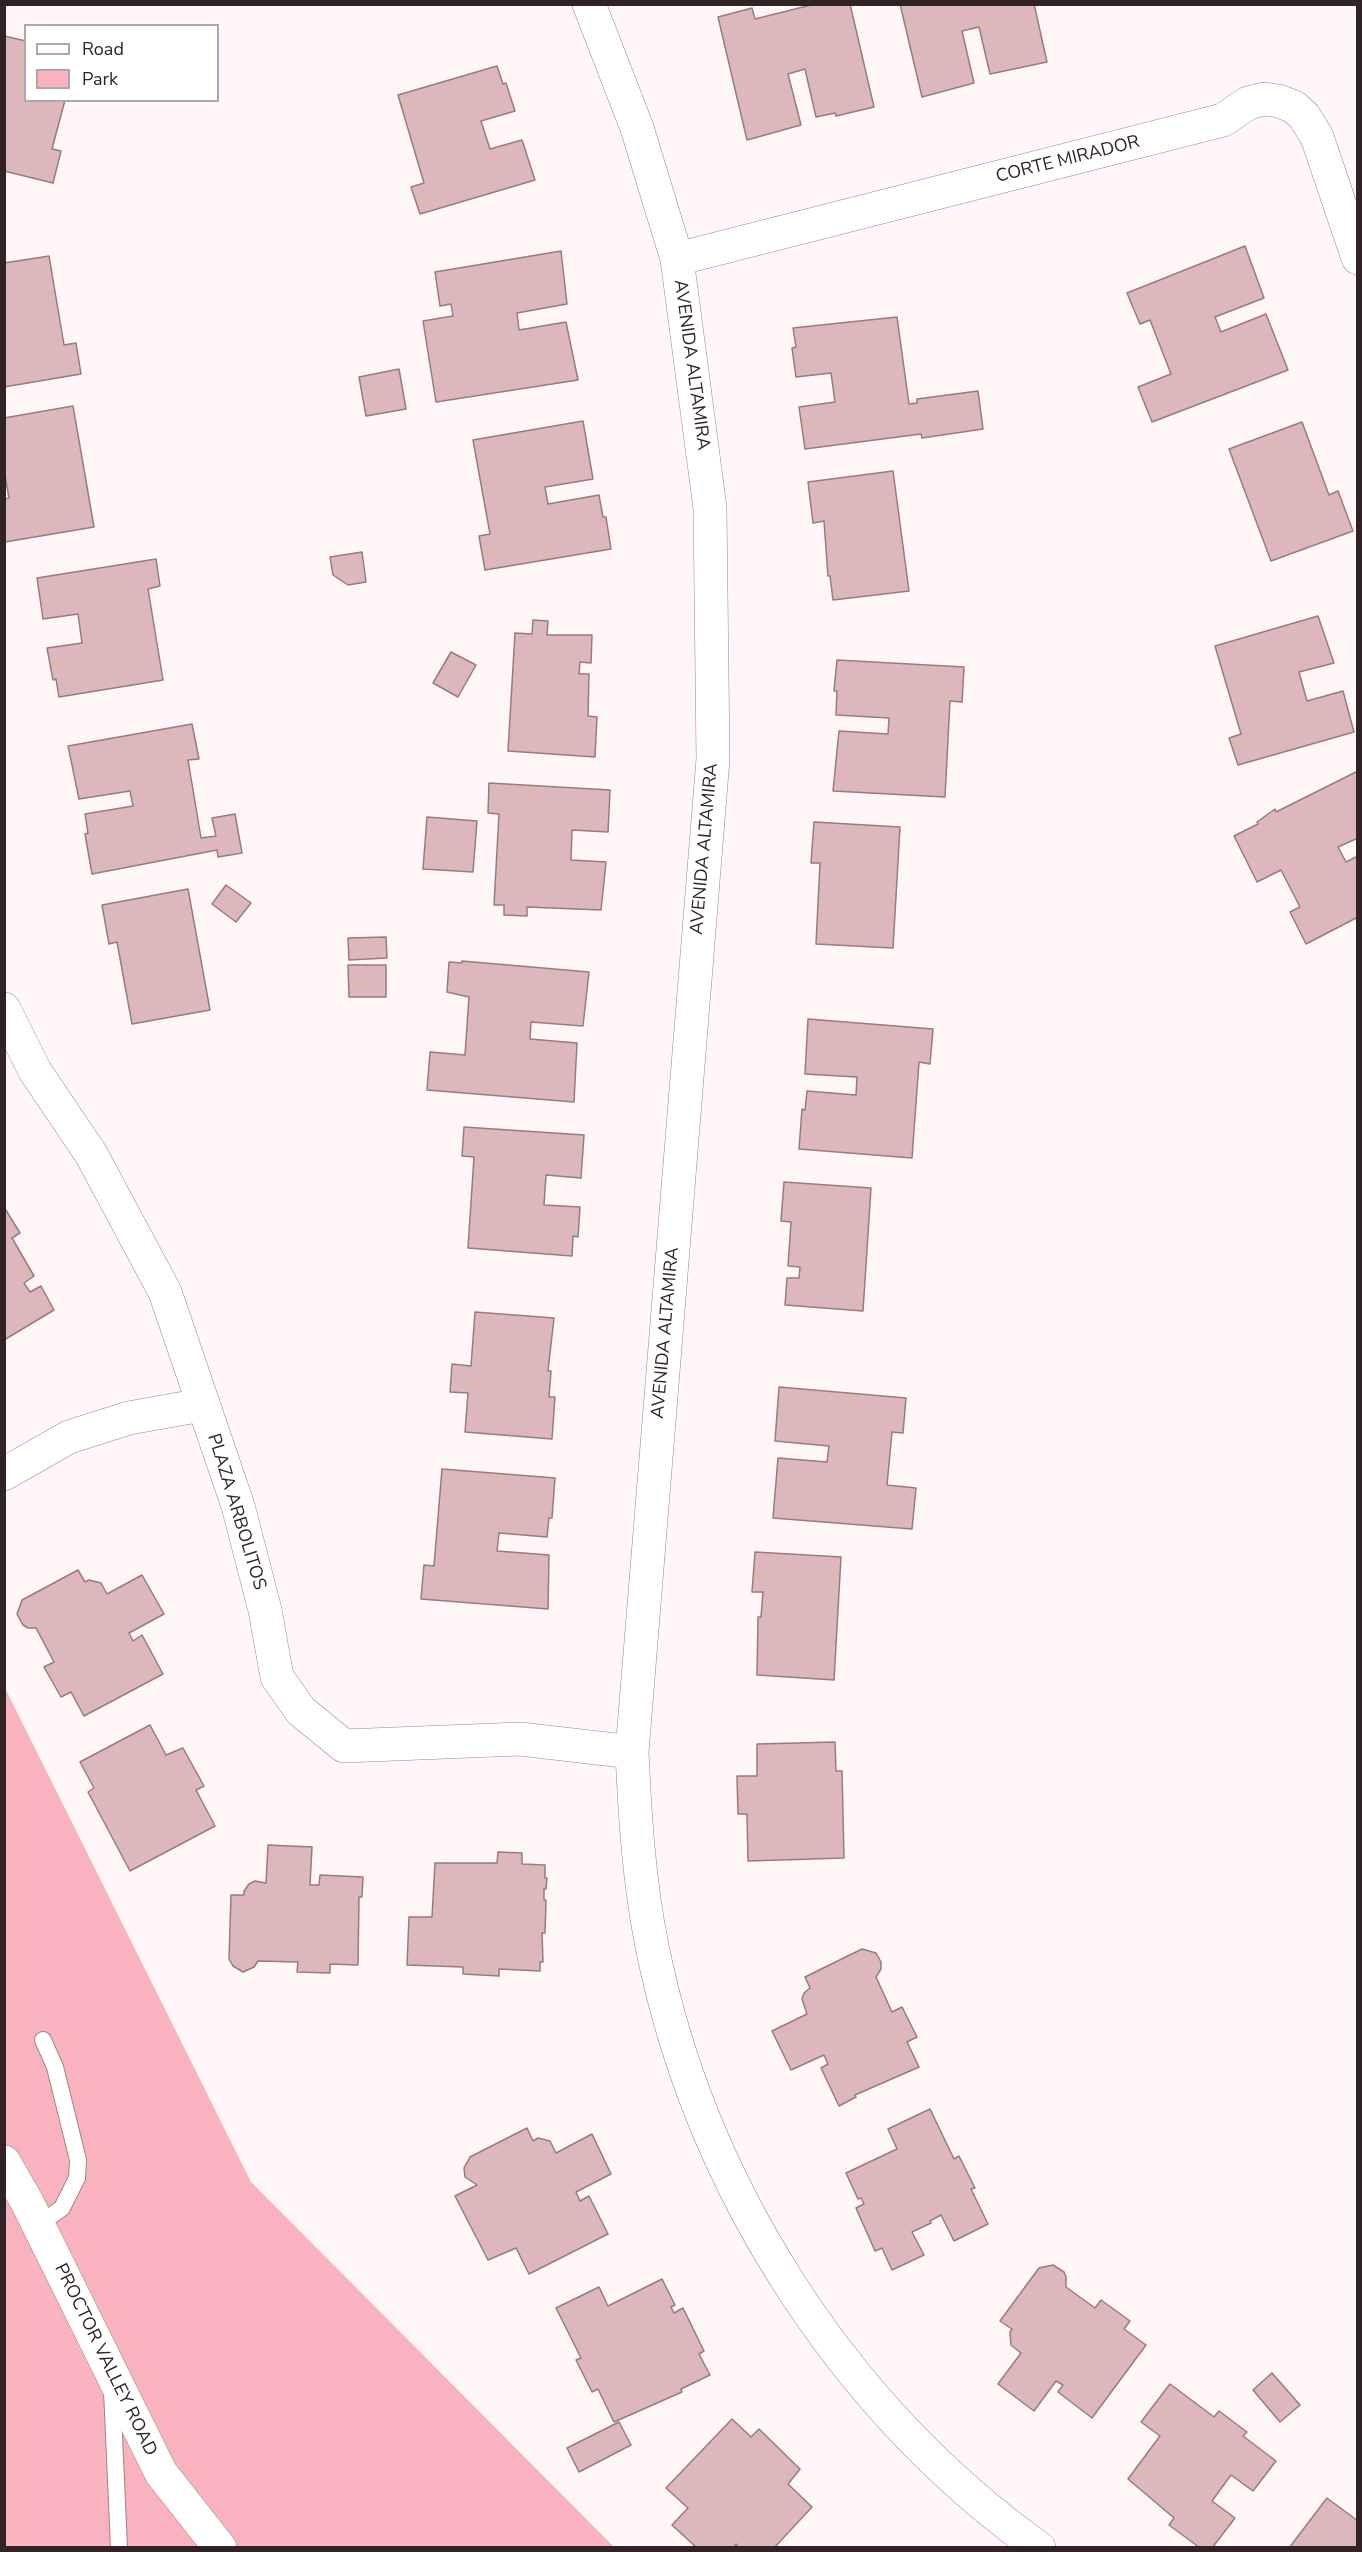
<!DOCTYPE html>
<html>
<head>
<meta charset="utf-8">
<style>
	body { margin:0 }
	#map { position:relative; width:1362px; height:2552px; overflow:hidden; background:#fef6f7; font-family:"Nunito Sans",sans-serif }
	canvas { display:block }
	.frame { position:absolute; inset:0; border:6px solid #312325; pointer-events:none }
	.legend { position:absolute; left:24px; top:24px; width:195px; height:78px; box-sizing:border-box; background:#fff; border:2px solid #ada7a8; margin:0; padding:8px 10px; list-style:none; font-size:18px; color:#312325 }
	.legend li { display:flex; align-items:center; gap:12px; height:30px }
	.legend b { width:30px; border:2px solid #ada7a8 }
</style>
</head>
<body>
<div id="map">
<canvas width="1362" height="2552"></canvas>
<div class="frame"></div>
<ul class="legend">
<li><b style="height:8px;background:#fff"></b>Road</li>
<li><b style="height:16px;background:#f8b3be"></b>Park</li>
</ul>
</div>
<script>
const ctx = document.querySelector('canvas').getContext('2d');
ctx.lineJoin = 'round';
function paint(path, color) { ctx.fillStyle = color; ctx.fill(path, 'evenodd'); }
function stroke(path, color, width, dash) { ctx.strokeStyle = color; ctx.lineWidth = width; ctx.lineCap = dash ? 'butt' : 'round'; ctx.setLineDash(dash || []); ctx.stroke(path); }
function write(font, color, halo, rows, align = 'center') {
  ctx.font = font + ' "Nunito Sans",sans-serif'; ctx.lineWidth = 4.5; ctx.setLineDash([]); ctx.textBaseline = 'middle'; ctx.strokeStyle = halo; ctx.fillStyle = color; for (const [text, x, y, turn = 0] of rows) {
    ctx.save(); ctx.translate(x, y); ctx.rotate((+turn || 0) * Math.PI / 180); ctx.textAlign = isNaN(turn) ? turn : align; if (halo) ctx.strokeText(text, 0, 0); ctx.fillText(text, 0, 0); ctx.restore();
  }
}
paint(new Path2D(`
	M4 1686 251 2182 614 2547H5Z`), '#f8b3be');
const building = new Path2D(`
	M815 4H850L874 107 836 116 835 113 816 117 805 69 788 74 801 125 747 140 718 17 752 8 755 19Z
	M900 4H1034L1047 62 990 74 979 27 962 31 974 83 922 97Z
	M4 36 26 41V100H65L52 149 61 151 53 183 4 171Z
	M497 66 503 84 506 83 515 111 481 121 490 149 522 140 535 180 420 214 411 187 424 183 398 95Z
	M1245 246 1264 298 1215 317 1221 332 1266 314 1288 370 1152 422 1138 387 1171 374 1150 320 1140 324 1127 293Z
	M561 251 567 304 517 313 519 330 566 322 578 380 436 402 423 321 453 316 451 304 440 306 435 272Z
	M49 256 64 345 76 343 81 374 4 387V263Z
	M897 317 909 404 917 403V399L978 391 983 429 922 438 921 434 805 449 799 407 835 402 831 373 796 377 792 348 796 347 793 328Z
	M399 369 406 409 366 416 359 377Z
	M73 406 94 527 5 542 4 499 9 498 4 470V418Z
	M583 421 593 479 545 487 548 504 599 495 603 517H606L611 549 485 570 479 536 490 534 473 440Z
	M1302 422 1329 495 1338 491 1353 531 1271 561 1229 449Z
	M893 471 909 591 833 600 830 576H828L824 521 813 523 808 482Z
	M362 552 366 582 348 585 333 575 330 557Z
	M156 559 160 586 148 589 163 680 59 697 56 679 53 680 47 648 82 643 78 614 43 619 37 578Z
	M1318 616 1334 663 1299 672 1307 701 1343 691 1354 732 1238 765 1229 738 1241 734 1215 646Z
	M533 620 548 621 547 635H592L591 663 580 662 579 674H589L588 716 597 717 595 757 508 751 515 633 532 634Z
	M451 652 476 665 458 697 433 683Z
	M837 660 964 667 962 702 950 701 945 797 833 791 839 731 888 734 889 718 836 715 837 691H834Z
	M192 724 199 759 188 760 201 838 216 836 212 818 235 814 242 853 218 857 217 850 92 874 85 834 88 833 85 814 133 806 130 791 79 799 68 746Z
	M1358 771V838L1338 847 1346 862 1358 856V917L1306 944 1290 912 1300 907 1281 870 1257 882 1234 836 1258 824 1257 822 1275 809 1276 812Z
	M489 783 610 790 608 832 572 830 571 860 606 862 601 910 527 907V916L504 915V905H494L499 814 488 813Z
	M427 817 477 821 473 872 423 869Z
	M814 822 900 827 893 948 816 944 820 863H811Z
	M226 885 251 903 236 922 212 904Z
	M188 889 210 1010 132 1024 117 942 109 944 102 905Z
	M386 937 387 958 349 960 348 938Z
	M462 961 589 972 583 1026 531 1022 530 1039 577 1043 574 1102 427 1090 430 1052 465 1055 469 997 447 992 449 962 462 963Z
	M348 965H386V997H349Z
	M808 1019 933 1029 930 1064 919 1062 912 1158 799 1149 802 1109 805 1110 807 1091 856 1095 857 1077 805 1074Z
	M464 1127 584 1135 581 1178 546 1175 544 1205 580 1207 578 1237 573 1236 572 1256 468 1248 474 1157 462 1156Z
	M784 1182 871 1188 863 1311 785 1305 787 1278H799L800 1267 788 1266 791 1222 781 1221Z
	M4 1207 20 1233 12 1238 34 1276 24 1283 30 1292 41 1286 54 1310 4 1340Z
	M475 1312 554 1318 548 1371H551L549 1397H555L552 1439 465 1432 468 1393 450 1392 452 1364 471 1366Z
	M779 1387 906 1398 903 1433 892 1432 887 1485 916 1488 912 1529 773 1518 778 1458 827 1462 829 1446 775 1441Z
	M442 1469 555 1478 552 1518H549L547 1537 499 1533 497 1551 549 1555 548 1609 421 1599 424 1565 434 1566Z
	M755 1552 841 1557 834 1680 757 1675 758 1617H761L763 1592H752Z
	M78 1570 85 1582 89 1580 101 1583 107 1594 142 1575 164 1614 129 1633 133 1641 142 1635 163 1674 84 1716 71 1692 61 1697 44 1667 54 1662 36 1628H28L23 1625 17 1614 22 1600Z
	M150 1725 166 1755 183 1748 204 1786 196 1790 215 1826 130 1871 88 1792 94 1788 80 1762Z
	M835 1742 836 1771H842L844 1858 748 1861 747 1814H738L737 1776H757V1744Z
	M268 1845 312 1847 310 1885H319L320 1875 363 1877 362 1897H359L358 1965 330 1964V1973L297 1972 298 1962 258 1961 254 1967 243 1972 233 1966 229 1959 231 1895H244V1891L249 1884 255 1881 266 1883Z
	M498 1852 522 1853V1864L545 1865V1878H547L546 1889H544V1900H546L545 1933H542L543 1962H540V1971L499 1969V1976L463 1974V1967L407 1965 409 1917H432L435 1863H497Z
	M862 1949 876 1953 881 1962V1969L876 1977 892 2012 902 2007 917 2037 907 2042 919 2067 855 2095 856 2097 839 2106 821 2068 828 2064 824 2055 791 2070 772 2031 807 2014 802 1999 804 1993 810 1988 805 1977Z
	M930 2109 954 2159 959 2156 975 2188 971 2189 988 2224 954 2241 941 2215 930 2221 931 2223 912 2232 924 2255 892 2270 882 2248 875 2251 856 2208 864 2204 861 2198 858 2199 846 2173 897 2149 888 2129Z
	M527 2128 533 2141 538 2138 550 2141 556 2153 592 2134 611 2174 576 2192 580 2201 589 2196 608 2234 529 2274 516 2248 488 2260 455 2196 477 2185 465 2177 464 2168 470 2157Z
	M1053 2265 1064 2272 1066 2277V2287L1095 2308 1101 2300 1130 2321 1124 2329 1146 2345 1092 2418 1058 2392 1063 2385 1056 2381 1034 2411 998 2384 1021 2353 1011 2345 1010 2332 1012 2329 1000 2321 1039 2268Z
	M662 2279 675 2305 671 2307 674 2313 683 2308 704 2351 699 2354 710 2375 681 2389 682 2392 614 2422 598 2389 592 2392 576 2360 581 2358 556 2308 599 2287 608 2306Z
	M1272 2373 1300 2405 1280 2422 1253 2390Z
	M1170 2384 1214 2417 1219 2411 1247 2432 1243 2436 1276 2461 1253 2491 1231 2475 1212 2501 1235 2518 1212 2548H1200L1169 2525 1174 2518 1128 2479 1160 2436 1141 2422Z
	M732 2419 751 2437 759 2429 800 2469 788 2484 812 2507 774 2548H739L736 2544 733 2548H697L672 2525 688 2508 666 2488Z
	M619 2422 631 2445 579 2472 567 2448Z
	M1327 2498 1358 2521V2548H1289Z`);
paint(building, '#dcb8bd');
stroke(building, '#9b7a7e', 1.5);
const service = new Path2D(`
	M38 2225 62 2208 77 2178 78 2160 55 2067 43 2040
	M112 2390 119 2548`);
const minor = new Path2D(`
	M589 4 637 128 677 259 710 508 713 759 632 1752C635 1817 639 1882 652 1946 700 2185 841 2406 1039 2548
	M677 259 1223 120 1248 103 1264 99 1279 101 1294 107 1304 116 1317 137 1358 258
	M4 1009 35 1071 91 1154 165 1292 238 1506 265 1610 277 1677 301 1711 344 1746 520 1739 632 1752
	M4 1474 69 1437 129 1418 202 1405
	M4 2162 27 2202 161 2473 220 2548`);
stroke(service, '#a48387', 18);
stroke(minor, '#a48387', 34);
stroke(service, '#fff', 16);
stroke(minor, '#fff', 33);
write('18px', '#312325', '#fff', [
	["CORTE MIRADOR",1068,160,-14],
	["AVENIDA ALTAMIRA",691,365,82],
	["AVENIDA ALTAMIRA",705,849,-85],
	["AVENIDA ALTAMIRA",666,1333,-85],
	["PLAZA ARBOLITOS",236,1512,73],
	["PROCTOR VALLEY ROAD",105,2360,64]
]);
</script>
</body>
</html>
